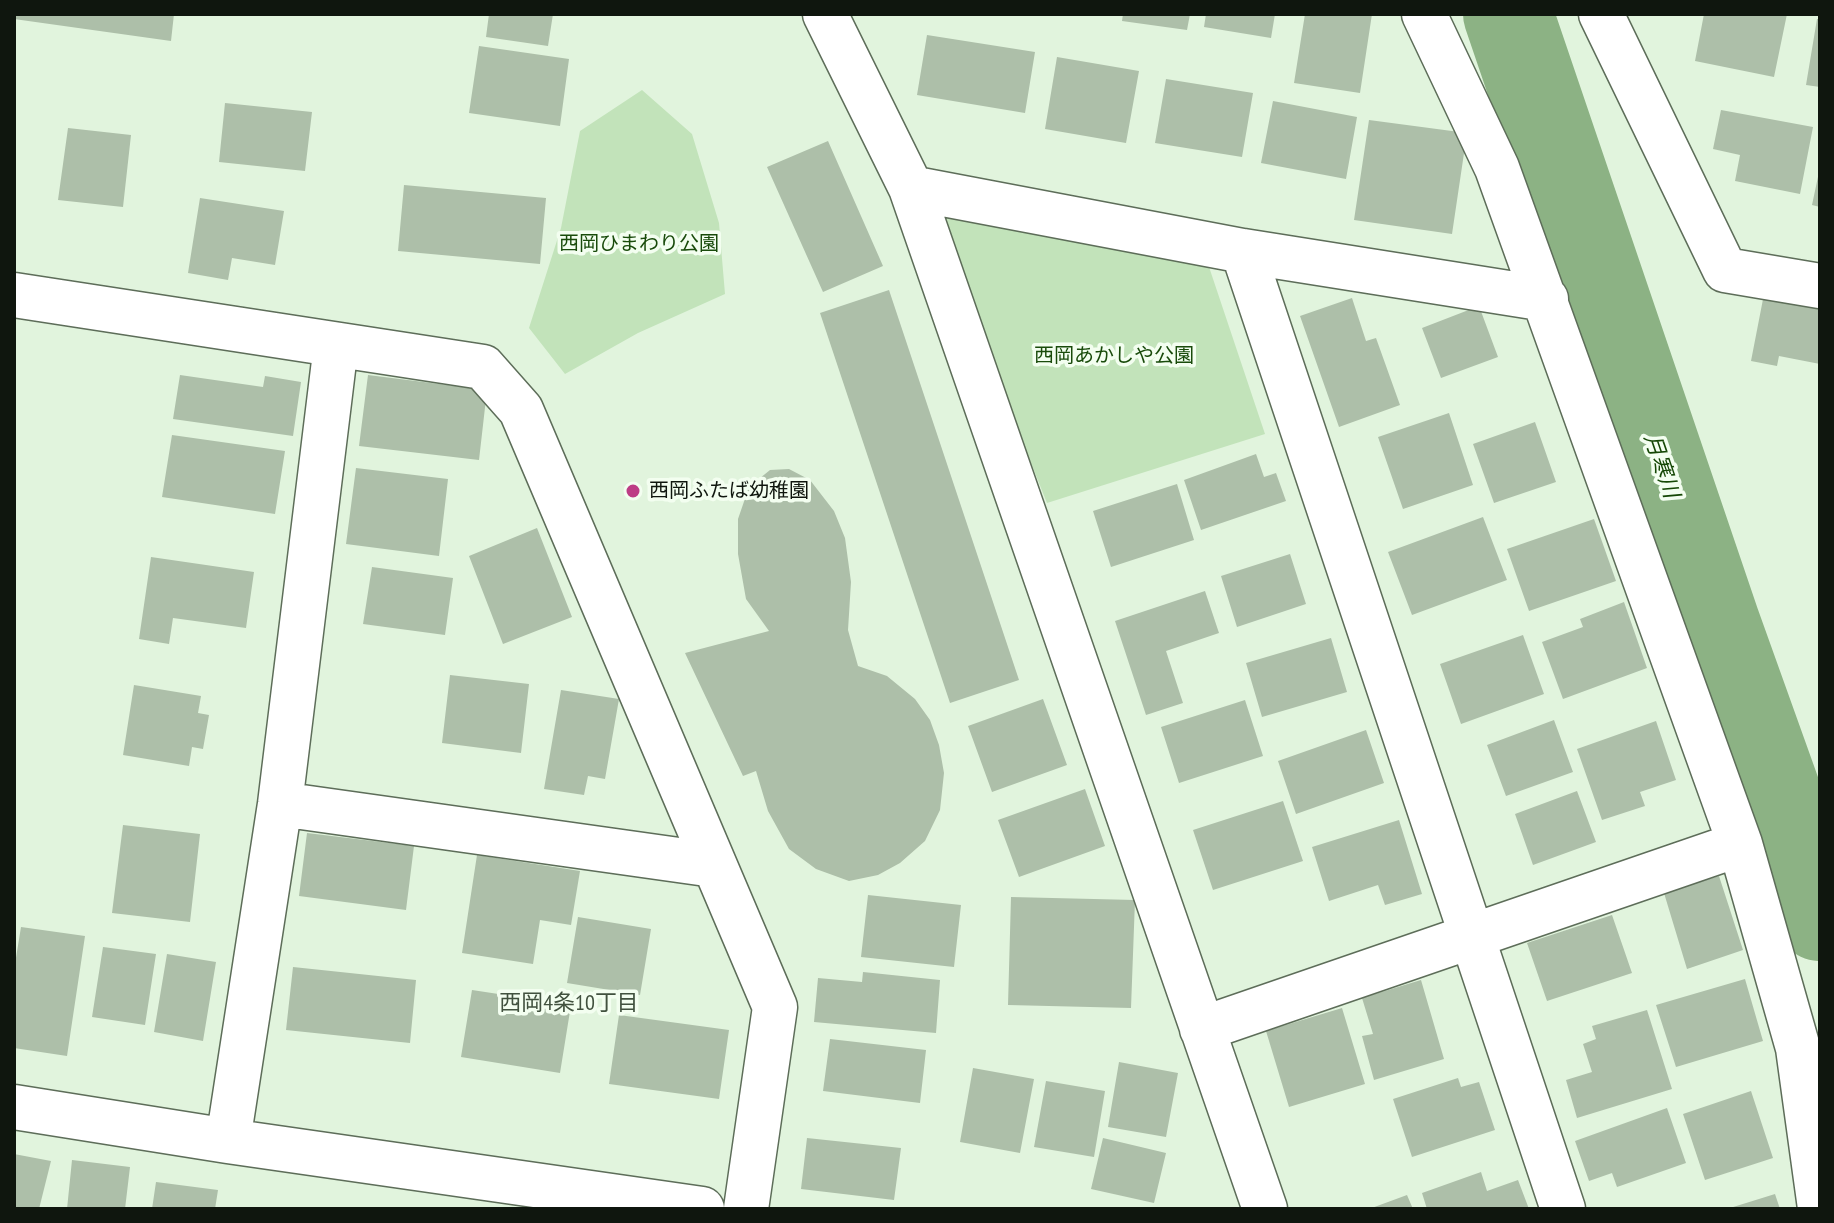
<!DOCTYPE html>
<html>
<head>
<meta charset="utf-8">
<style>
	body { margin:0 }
	#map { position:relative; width:1834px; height:1223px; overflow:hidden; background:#e1f4dd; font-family:"PT Sans Narrow",sans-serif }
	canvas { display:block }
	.frame { position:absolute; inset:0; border:16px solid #0f160e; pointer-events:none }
</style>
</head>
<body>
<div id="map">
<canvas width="1834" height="1223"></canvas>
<div class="frame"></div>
</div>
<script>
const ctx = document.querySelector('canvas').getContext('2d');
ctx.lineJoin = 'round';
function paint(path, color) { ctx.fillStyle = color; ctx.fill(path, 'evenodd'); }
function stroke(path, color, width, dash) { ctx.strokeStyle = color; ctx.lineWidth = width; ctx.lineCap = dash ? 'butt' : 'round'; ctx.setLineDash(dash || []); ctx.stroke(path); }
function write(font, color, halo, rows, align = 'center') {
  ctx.font = font + ' "PT Sans Narrow","Noto Sans JP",sans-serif'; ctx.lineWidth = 7; ctx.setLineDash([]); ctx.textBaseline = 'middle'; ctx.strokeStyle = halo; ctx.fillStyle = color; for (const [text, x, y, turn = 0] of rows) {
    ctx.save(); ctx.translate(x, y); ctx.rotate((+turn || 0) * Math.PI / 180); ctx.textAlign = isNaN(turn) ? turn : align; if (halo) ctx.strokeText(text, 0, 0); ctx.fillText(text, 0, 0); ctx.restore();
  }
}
paint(new Path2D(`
	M642 90 692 134 719 223 725 294 638 333 565 374 529 328 561 228 580 131Z
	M927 203 1203 249 1265 434 1047 503Z`), '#c2e3ba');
stroke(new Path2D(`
	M1508 14 1715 623 1820 916`), '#8cb284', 90);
paint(new Path2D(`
	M14 14H174L171 41 14 19Z
	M489 14H553L548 46 486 37Z
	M1123 14H1190L1187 30 1122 21Z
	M1206 14H1275L1271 38 1204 27Z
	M1305 14H1372L1360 93 1294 83Z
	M1704 14H1787L1774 77 1695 61Z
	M1817 19H1820V87L1806 85Z
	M927 35 1035 52 1025 113 917 95Z
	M479 46 569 59 560 126 469 113Z
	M1057 57 1139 71 1126 143 1045 129Z
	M1166 79 1253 93 1242 157 1155 143Z
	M1273 101 1357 117 1346 179 1261 163Z
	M225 103 312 112 305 171 219 162Z
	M1721 110 1813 127 1800 194 1735 181 1740 155 1713 149Z
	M1369 120 1467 133 1452 234 1354 220Z
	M68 128 131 135 123 207 58 200Z
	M828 141 883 266 823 292 767 167Z
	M1819 172H1820V207L1812 205Z
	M404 185 546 198 540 264 398 251Z
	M200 198 284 211 275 265 232 258 228 280 188 273Z
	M889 290 1019 680 950 703 820 313Z
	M1764 294 1820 305V364L1779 356 1777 366 1751 361Z
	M1352 298 1366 341 1376 338 1400 405 1339 427 1300 316Z
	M1479 306 1498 357 1441 378 1422 328Z
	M180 375 263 387 265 376 301 382 293 436 173 419Z
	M368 375 487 390 479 460 359 446Z
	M1449 413 1473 485 1403 509 1378 437Z
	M1535 422 1556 482 1494 503 1473 444Z
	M172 435 285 451 275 514 162 497Z
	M1256 454 1264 477 1276 473 1286 501 1201 530 1184 480Z
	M356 468 448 479 439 556 346 544Z
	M789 469 810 480 834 511 845 538 851 582 848 630 858 666 887 676 915 699 930 720 939 745 944 773 940 810 925 841 900 863 878 875 849 881 816 869 789 849 768 811 756 771 743 776 685 653 769 631 746 599 738 554V519L749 487 770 470Z
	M1177 484 1194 540 1111 567 1093 511Z
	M1483 517 1507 580 1412 615 1388 552Z
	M1594 519 1616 581 1529 611 1507 549Z
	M537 528 572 617 503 644 469 556Z
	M1290 554 1306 604 1237 627 1221 576Z
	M151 557 254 572 246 628 173 618 169 644 139 639Z
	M372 567 453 578 445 635 363 624Z
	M1205 591 1219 633 1166 651 1183 703 1146 715 1115 621Z
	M1624 602 1647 668 1563 699 1542 642 1583 627 1580 619Z
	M1523 635 1544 694 1461 724 1440 664Z
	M1331 638 1347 692 1262 717 1246 663Z
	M450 675 529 684 521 753 442 743Z
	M134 685 201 696 198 713 209 715 203 749 192 747 189 766 123 755Z
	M561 690 619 699 605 779 588 776 584 795 544 789Z
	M1043 699 1067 765 992 792 968 726Z
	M1245 700 1263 756 1179 783 1161 727Z
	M1554 720 1573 772 1506 796 1487 745Z
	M1656 721 1676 780 1640 792 1645 806 1602 820 1577 749Z
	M1366 730 1384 783 1296 814 1278 761Z
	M1085 789 1105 846 1019 877 998 820Z
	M1577 791 1596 842 1533 865 1515 814Z
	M1283 801 1303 861 1213 890 1193 830Z
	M1399 820 1422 894 1385 905 1378 885 1329 901 1312 847Z
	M123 825 200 834 190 922 112 913Z
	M307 833 414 846 406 910 299 896Z
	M477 855 580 871 571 925 540 920 533 964 462 953Z
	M1719 876 1743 950 1687 969 1664 893Z
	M868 895 961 905 954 967 861 957Z
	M1011 897 1135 900 1131 1008 1008 1005Z
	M1612 915 1632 973 1547 1001 1527 943Z
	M578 917 651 929 640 995 567 983Z
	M21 927 85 936 67 1056 14 1048V970Z
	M103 947 156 954 145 1025 92 1017Z
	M167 954 216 962 203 1041 154 1032Z
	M293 967 416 980 410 1043 286 1030Z
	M863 972 940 980 936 1033 814 1022 818 978 862 982Z
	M1745 979 1763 1041 1676 1067 1656 1005Z
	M1421 980 1444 1059 1374 1080 1362 1036 1373 1034 1362 998Z
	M472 990 571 1005 560 1073 461 1057Z
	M1342 1008 1365 1084 1289 1107 1266 1031Z
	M1647 1010 1672 1089 1577 1118 1566 1080 1592 1072 1583 1044 1596 1039 1592 1026Z
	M619 1015 729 1030 719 1099 609 1084Z
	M830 1039 926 1050 920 1103 823 1091Z
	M1119 1062 1178 1073 1166 1137 1108 1127Z
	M973 1068 1034 1079 1020 1153 960 1142Z
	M1458 1078 1461 1087 1479 1082 1495 1130 1412 1157 1393 1099Z
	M1046 1081 1105 1091 1094 1157 1034 1147Z
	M1751 1091 1773 1158 1705 1180 1683 1114Z
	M1667 1108 1686 1163 1617 1187 1612 1173 1589 1181 1575 1141Z
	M807 1138 901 1148 894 1200 801 1189Z
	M1103 1138 1166 1153 1154 1203 1091 1189Z
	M14 1154 51 1161 39 1209H14Z
	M72 1160 130 1167 125 1209H67Z
	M1481 1172 1487 1191 1518 1180 1529 1209H1427L1422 1193Z
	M156 1182 218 1190 215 1209H152Z
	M1775 1194 1780 1209H1730V1208Z
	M1407 1195 1413 1209H1369Z`), '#adbfa9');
const minor = new Path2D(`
	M825 14 911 188 1265 1209
	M1424 14 1497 168 1740 844 1798 1048 1820 1208
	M1601 14 1725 270 1820 286
	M911 188 1243 251 1546 299
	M1243 251 1563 1209
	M14 295 483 367 521 410 775 1007 746 1209
	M280 804 714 865
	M1202 1029 1740 844
	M14 1107 228 1141 702 1209
	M228 1141 280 804 336 345`);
stroke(minor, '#5d6d59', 47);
stroke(minor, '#fff', 44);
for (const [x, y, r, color] of [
	[633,491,8,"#bd3c85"]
]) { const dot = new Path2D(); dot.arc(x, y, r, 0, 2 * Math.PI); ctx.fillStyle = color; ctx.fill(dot); stroke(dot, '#f3fef0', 3); }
write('20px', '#194b0b', '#f3fef0', [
	["西岡ひまわり公園",639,244],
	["西岡あかしや公園",1114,356]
]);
write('20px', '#0f160e', '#f3fef0', [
	["西岡ふたば幼稚園",649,491]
], 'left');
write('italic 22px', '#154705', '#f3fef0', [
	["月寒川",1661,466,71]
]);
write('22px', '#41513e', '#f3fef0', [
	["西岡4条10丁目",569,1004]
]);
</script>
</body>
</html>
